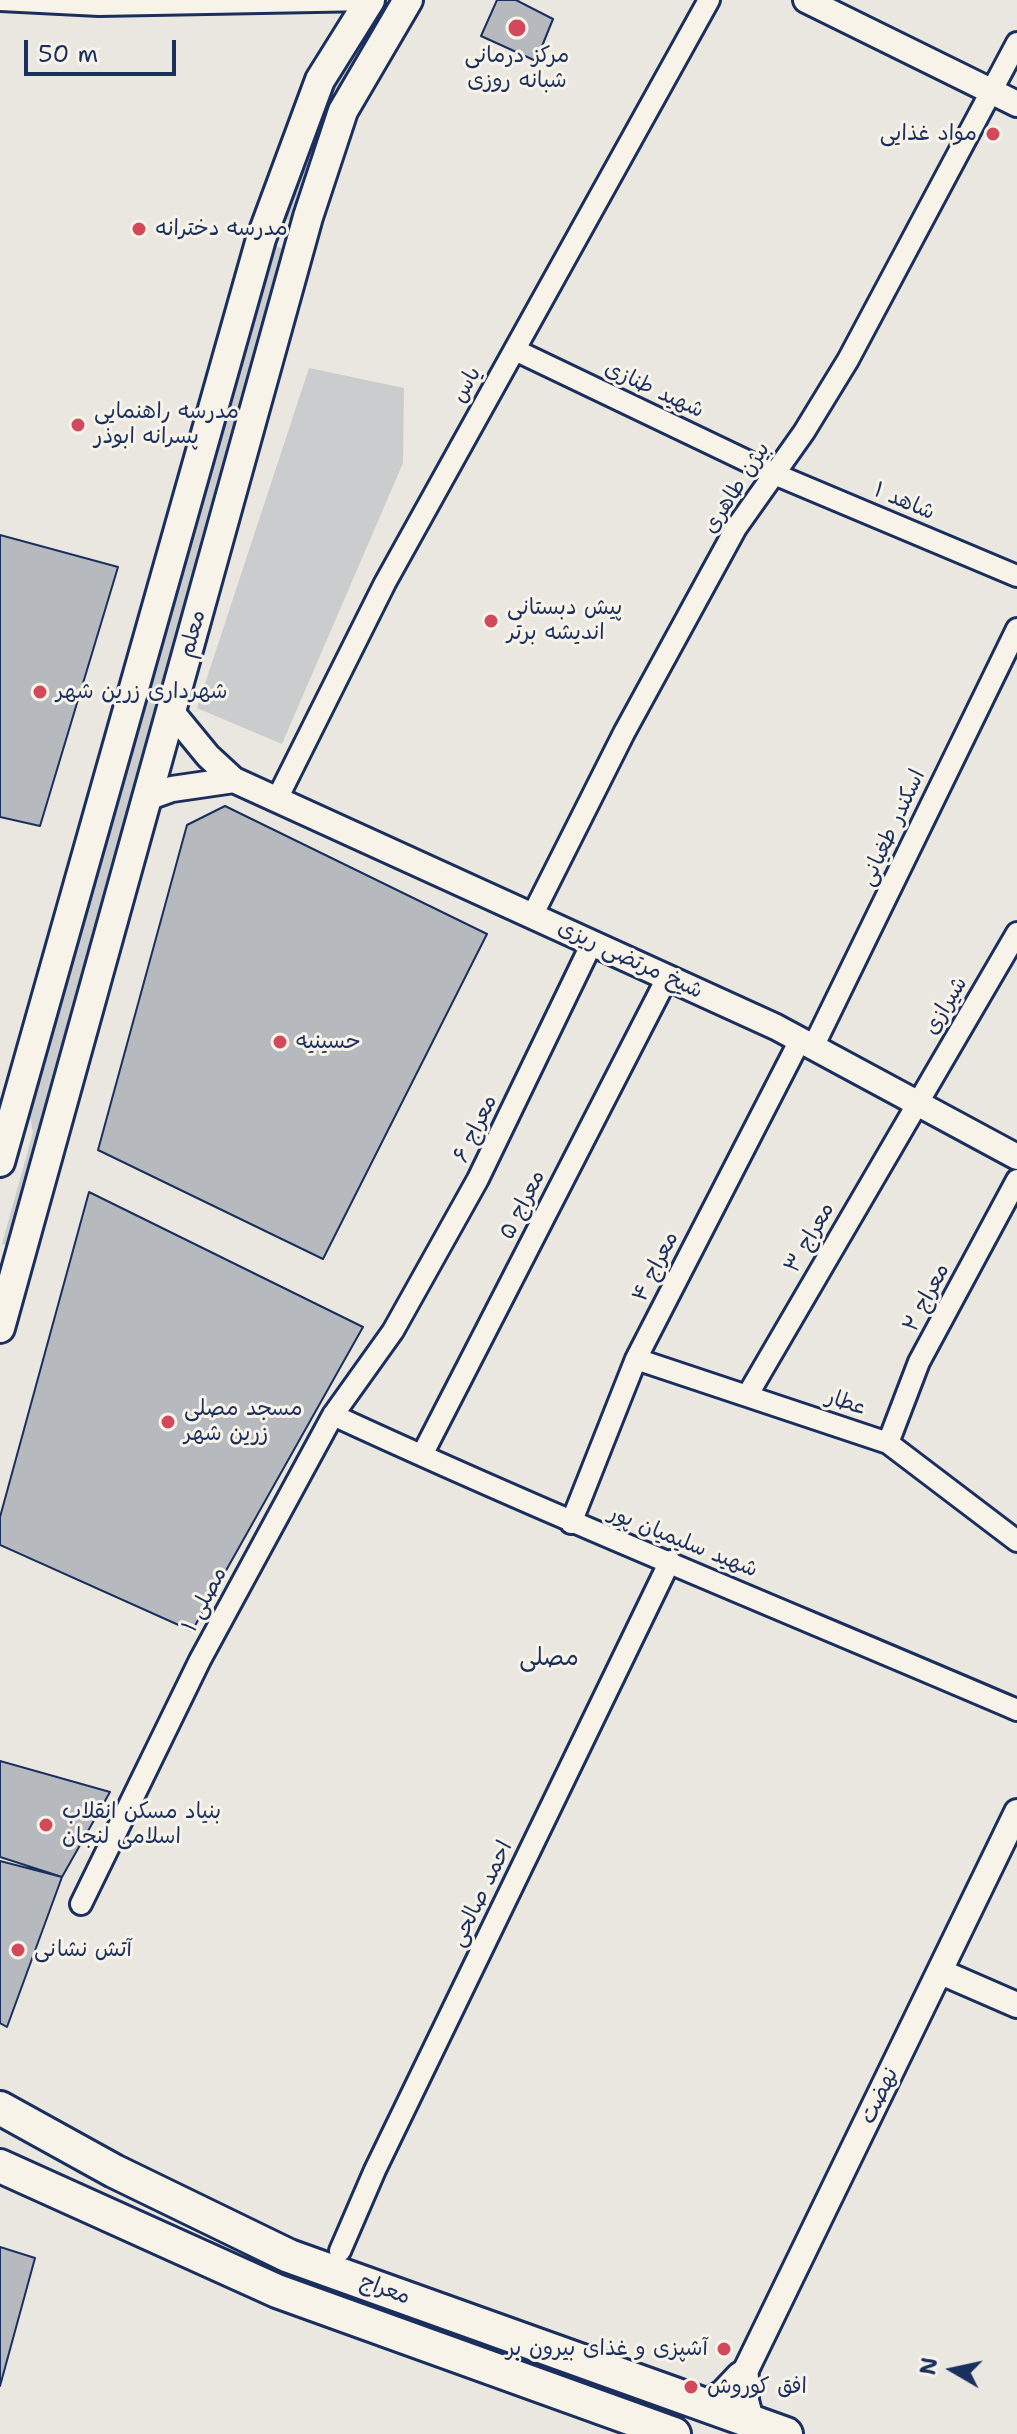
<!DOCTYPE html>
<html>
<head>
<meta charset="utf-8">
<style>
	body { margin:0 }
	#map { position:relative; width:1017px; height:2434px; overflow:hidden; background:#eae7e0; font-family:"Shantell Sans",sans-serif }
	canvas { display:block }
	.north { position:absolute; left:913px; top:2330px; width:80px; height:80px; -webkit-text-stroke:6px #f7f3e8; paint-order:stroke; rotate:279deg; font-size:22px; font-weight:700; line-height:32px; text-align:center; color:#1b2f5e }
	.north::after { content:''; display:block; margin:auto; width:28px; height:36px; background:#1b2f5e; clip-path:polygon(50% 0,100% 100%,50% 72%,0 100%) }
	.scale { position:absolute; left:24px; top:40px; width:152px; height:36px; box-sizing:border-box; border:4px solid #1b2f5e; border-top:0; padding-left:10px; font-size:24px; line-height:28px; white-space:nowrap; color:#1b2f5e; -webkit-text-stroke:6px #f7f3e8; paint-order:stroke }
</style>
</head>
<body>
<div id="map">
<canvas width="1017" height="2434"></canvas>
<div class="north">N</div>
<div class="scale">50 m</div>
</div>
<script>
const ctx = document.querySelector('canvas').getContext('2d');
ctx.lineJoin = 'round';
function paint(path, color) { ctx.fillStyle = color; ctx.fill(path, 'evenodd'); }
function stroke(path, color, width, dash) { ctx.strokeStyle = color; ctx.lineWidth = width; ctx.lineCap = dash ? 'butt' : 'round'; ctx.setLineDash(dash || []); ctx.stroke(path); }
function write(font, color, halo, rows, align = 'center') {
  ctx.font = font + ' "Shantell Sans","Playpen Sans Arabic",sans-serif'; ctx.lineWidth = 6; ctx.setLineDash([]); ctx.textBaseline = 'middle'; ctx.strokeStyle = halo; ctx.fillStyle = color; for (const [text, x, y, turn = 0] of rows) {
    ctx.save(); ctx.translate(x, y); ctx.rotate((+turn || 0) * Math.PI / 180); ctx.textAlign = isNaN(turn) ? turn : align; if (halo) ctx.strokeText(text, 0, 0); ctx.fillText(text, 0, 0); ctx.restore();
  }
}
paint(new Path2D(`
	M377 0H393C349 70 320 144 290 221L278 216 332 80Z
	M272 244 283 249 10 1246 2 1244 33 1132 29 1112Z
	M309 368 404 388 403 463 282 744 197 708Z`), '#cbcccd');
const building = new Path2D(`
	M497 0H516L553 19 536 61 481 36Z
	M0 535 118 567 40 826 0 817Z
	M225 806 487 934 323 1259 98 1150 187 825Z
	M89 1192 363 1327 192 1631 0 1545V1517Z
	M0 1761 110 1792 62 1877 0 1857Z
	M0 1861 62 1877 7 2027 0 2023Z
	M0 2247 35 2258 0 2386Z`);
paint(building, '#b6babf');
stroke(building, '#1b2f5e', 2);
const minor = new Path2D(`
	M0 0 99 5 370 0
	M515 350 772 473 1017 576
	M277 799 385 583 709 0
	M532 916 624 733 736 528 804 432 848 360 1017 43
	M813 1047 1017 629
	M636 1359 888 1443 1017 1541
	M747 1396 1017 933
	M333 1415C558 1519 788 1612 1017 1710
	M888 1443 919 1362 1017 1180
	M422 1455 667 978
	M571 1523 636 1359 800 1040
	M81 1904 200 1660 333 1415 393 1331 478 1179 592 943
	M340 2251 375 2170 670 1561`);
const tertiary = new Path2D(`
	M806 0 1017 104
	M234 780 776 1027 1017 1157
	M147 798 172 789 234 780 208 756 171 711
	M941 1972 1017 2005
	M742 2378 1017 1812`);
const secondary = new Path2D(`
	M0 1162 261 239 320 80 370 0
	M0 1328 308 217 343 111 408 0`);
const primary = new Path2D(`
	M0 2108 114 2171 289 2256 786 2434
	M0 2166 277 2291 674 2434
	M708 2406 725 2396 742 2378V2401L747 2420`);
stroke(minor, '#1b2f5e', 26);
stroke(tertiary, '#1b2f5e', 30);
stroke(secondary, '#1b2f5e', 34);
stroke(primary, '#1b2f5e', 38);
stroke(minor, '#f7f3e8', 20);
stroke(tertiary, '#f7f3e8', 24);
stroke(secondary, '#f7f3e8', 28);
stroke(primary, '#f7f3e8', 32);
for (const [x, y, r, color] of [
	[517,28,10,"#d1495b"],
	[993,134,8,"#d1495b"],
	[139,229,8,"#d1495b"],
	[78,425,8,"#d1495b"],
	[491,621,8,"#d1495b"],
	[40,692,8,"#d1495b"],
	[280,1042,8,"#d1495b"],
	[168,1422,8,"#d1495b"],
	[46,1825,8,"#d1495b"],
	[18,1950,8,"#d1495b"],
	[724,2349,8,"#d1495b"],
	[691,2387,8,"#d1495b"]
]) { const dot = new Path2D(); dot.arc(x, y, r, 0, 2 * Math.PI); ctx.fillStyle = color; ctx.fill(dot); stroke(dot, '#f7f3e8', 3); }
write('22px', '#1b2f5e', '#f7f3e8', [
	["مرکز درمانی",517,56,"center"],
	["شبانه روزی",517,81,"center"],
	["مواد غذایی",977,134,"right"],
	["مدرسه دخترانه",155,229],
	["مدرسه راهنمایی",94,412],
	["پسرانه ابوذر",94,437],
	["پیش دبستانی",507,608],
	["اندیشه برتر",507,633],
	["شهرداری زرین شهر",56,692],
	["حسینیه",296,1042],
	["مسجد مصلی",184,1409],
	["زرین شهر",184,1434],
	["بنیاد مسکن انقلاب",62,1812],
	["اسلامی لنجان",62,1837],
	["آتش نشانی",34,1950],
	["آشپزی و غذای بیرون بر",708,2349,"right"],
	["افق کوروش",707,2387]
], 'left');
write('22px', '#1b2f5e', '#f7f3e8', [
	["یاس",467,385,-61],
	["شهید طنازی",654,390,25],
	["بیژن طاهری",737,488,-57],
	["شاهد ۱",904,502,23],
	["معلم",193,634,-74],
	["اسکندر طغیانی",893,828,-65],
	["شیخ مرتضی ریزی",630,960,25],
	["شیرازی",946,1006,-59],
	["معراج ۶",476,1129,-64],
	["معراج ۵",523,1205,-63],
	["معراج ۳",810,1238,-60],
	["معراج ۴",656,1267,-63],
	["معراج ۲",927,1298,-62],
	["عطار",846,1403,18],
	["شهید سلیمیان پور",683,1542,22],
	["مصلی ۱",205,1600,-62],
	["احمد صالحی",482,1894,-64],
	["نهضت",880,2096,-64],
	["معراج",385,2290,20]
]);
write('24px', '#1b2f5e', '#f7f3e8', [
	["مصلی",549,1659]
]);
</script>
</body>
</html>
